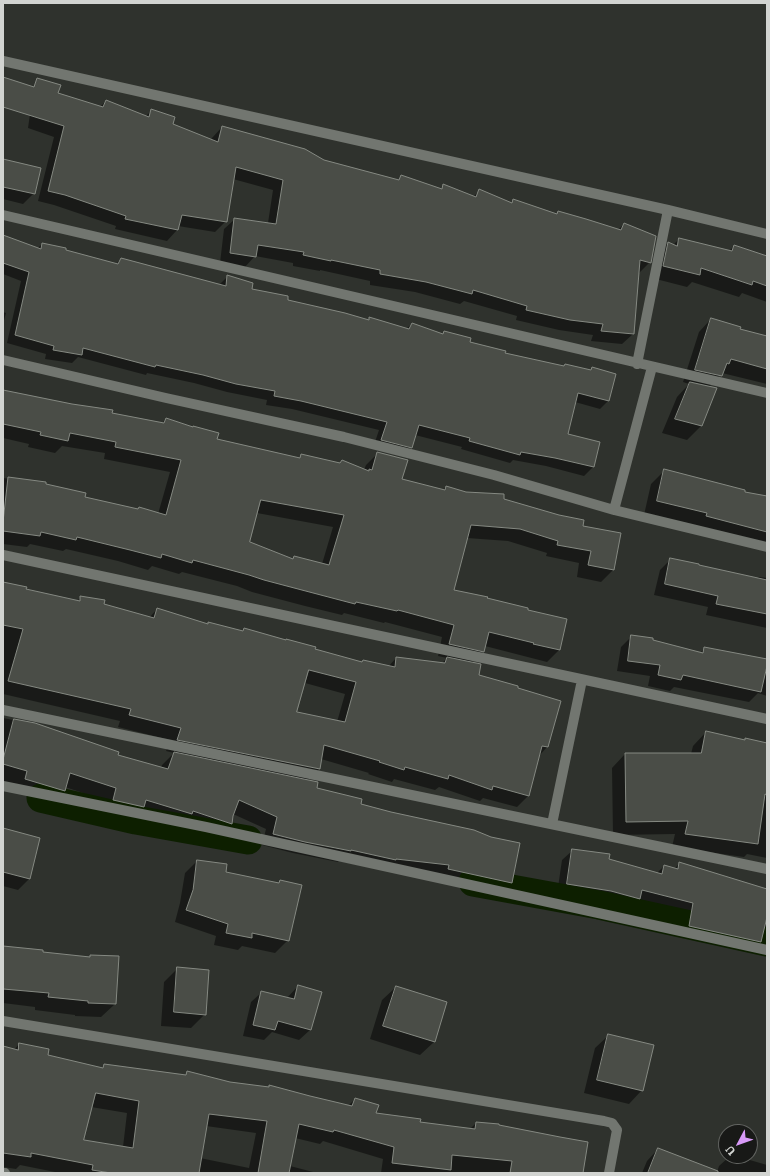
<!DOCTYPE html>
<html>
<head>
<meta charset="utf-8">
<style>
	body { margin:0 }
	#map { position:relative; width:770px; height:1176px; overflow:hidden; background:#2f322d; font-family:Literata,serif }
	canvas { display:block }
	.frame { position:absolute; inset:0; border:4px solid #d2d4d1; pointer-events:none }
	.north { position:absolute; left:718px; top:1124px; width:40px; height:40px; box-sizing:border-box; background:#181917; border:1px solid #626461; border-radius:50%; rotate:229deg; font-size:11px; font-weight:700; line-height:16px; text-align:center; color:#d2d4d1 }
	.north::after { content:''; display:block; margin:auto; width:14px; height:18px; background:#d89af8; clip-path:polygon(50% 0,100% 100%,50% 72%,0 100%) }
</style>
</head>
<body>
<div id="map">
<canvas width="770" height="1176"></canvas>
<div class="frame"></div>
<div class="north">U</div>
</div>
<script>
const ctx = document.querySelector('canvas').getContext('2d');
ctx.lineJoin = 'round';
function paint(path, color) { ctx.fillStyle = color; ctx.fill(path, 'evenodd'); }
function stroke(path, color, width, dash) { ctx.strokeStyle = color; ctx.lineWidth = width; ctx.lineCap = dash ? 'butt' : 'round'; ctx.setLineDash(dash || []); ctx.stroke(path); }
paint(new Path2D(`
	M32 100 100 107 106 101 145 117 151 111 172 125 211 140 212 138 222 127 324 161 397 181 401 177 440 189 444 186 473 197 479 191 510 203 513 200 556 215 558 212 618 230 624 224 650 262 639 273H638L633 334 622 344 591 341 593 335 559 330 516 320 517 316 464 301 460 304 415 292 370 285V281L320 270V271L293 266V263L255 256 245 267 220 263 224 229 235 219 268 223 273 190 233 179 226 221 215 232 178 226 177 230 167 241 115 229 116 226 54 205 38 201 54 137 28 128Z
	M3 160 34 193 23 204 3 199Z
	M679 239 729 251 734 246 767 257V302L742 293 739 297 692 282 687 287 652 278 656 255 668 243 673 245Z
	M3 240 37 249 42 244 116 264 121 259 219 285 228 276 251 290 287 301 368 320 370 318 406 329 412 324 442 334 444 333 469 343 504 354 564 367 589 371 592 368 608 401 600 409 575 402 567 435 599 443 593 467 584 476 546 466 513 460 510 463 461 449 462 447 415 435 411 447 402 456 373 448 379 430 292 409 266 405 267 400 227 392 194 383 147 373 146 375 78 357 72 363 45 359 46 354 7 343 21 281 3 274Z
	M3 312 6 313 3 324Z
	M711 319 739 330 767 337V384L722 373 709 387 716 389 701 426 687 440 662 433 677 397 689 384 683 382 699 332Z
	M3 391 161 424 166 419 216 440 299 458 302 455 339 464 342 461 364 470 366 465 378 453 401 480 442 490 446 487 466 493 503 500 582 527 613 570 601 582 577 577 579 563 546 556 547 553 508 541 467 538 453 590 526 610 566 620 559 650 547 662 485 646 483 651 471 663 478 676 517 689 560 701 547 747 539 756 528 796 517 807 483 798 480 801 439 787 435 790 394 779 392 782 368 774 369 773 321 759 319 769 307 781 315 789 359 805 511 882 499 894 339 861 338 862 293 853 262 845 266 829 233 814 231 824 220 835 182 822 138 812 132 818 102 812 104 800 65 787 64 791 53 802 3 788V718L35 724 117 756 161 768 162 765 174 753 166 751 170 740 118 727 120 721 3 694V583L77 601 81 597 103 605 149 618 157 609 207 624 208 623 241 631 244 629 362 663 388 667 396 658 441 664 447 658 438 656 442 637 385 622 384 623 344 613 342 615 305 606 252 592 237 586 182 572 179 574 152 566 148 570 118 561 66 549 63 551 30 544 27 547 3 544V478L45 483V485L84 498 158 514 170 472 104 459 105 453 62 446 55 453 28 447 29 444 3 438ZM257 513 333 527 322 564 294 557 292 559 249 543ZM305 683 345 694 337 722 296 713Z
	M665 470 744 493 767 497V548L644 515 651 484Z
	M671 559 757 578 759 577 767 578V628L706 615 708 607 654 595 660 570Z
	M632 636 700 653 705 648 709 649 710 648 767 660V696L758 693 749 702 674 687 670 691 648 686 650 676 617 671 621 647Z
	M706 732 744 741 767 744V858L747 854 744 857 672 847 675 834 613 835 612 768 625 754H691L693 746Z
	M3 829 30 878 18 890 3 886Z
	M573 850 657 873 664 866 674 869 680 863 767 890V935L762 934 760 941 750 952 679 936 683 913 635 901 629 908 601 901 557 894 562 860Z
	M197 861 225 873 277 884 280 881 288 940 275 953 242 946 238 950 214 945 216 936 175 922 180 903 185 873Z
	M3 947 41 953 88 958 91 956 115 1004 101 1017 75 1016V1015L35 1010V1007L3 1003Z
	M178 968 205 1014 191 1028 161 1026 164 982Z
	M298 986 321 992 310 1030 299 1040 272 1032 264 1040 243 1036 251 1002 262 992 287 998Z
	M396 987 446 1003 434 1042 420 1055 370 1039 382 1000Z
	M609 1035 642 1090 629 1104 584 1093 595 1048Z
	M19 1044 46 1056 101 1069 104 1065 184 1076 187 1073 230 1083 348 1106 355 1099 375 1113 419 1123 470 1129 476 1123 582 1173H381L383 1159 323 1141 320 1144 295 1138 290 1166 317 1173H60L20 1165 16 1169 3 1167V1047L14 1050ZM91 1107 127 1113 123 1147 83 1140ZM206 1126 256 1133 249 1168 200 1158Z
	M658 1149 717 1172 719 1166 730 1156H736L767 1165V1173H642L647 1161Z`), '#0007');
stroke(new Path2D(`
	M41 798 136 820 248 840
	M473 882 599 905 767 942`), '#0d1f00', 29);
const building = new Path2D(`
	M3 77 34 87 37 78 61 85 58 93 103 107 106 100 149 117 151 109 175 117 173 124 218 142 222 126 305 149 324 160 399 180 401 175 442 189 443 184 476 197 479 189 512 203 513 199 557 214 558 211 586 219 621 230 624 223 656 236 651 263 640 260 634 334 601 331 603 324 570 320 526 310 527 306 473 290 472 294 426 282 380 274V270L331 260V261L303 255 304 252 258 245 256 257 230 253 234 218 276 224 283 180 236 167 227 222 182 215 178 230 125 219 126 216 65 195 48 191 64 126 3 107Z
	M3 159 41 168 35 194 3 187Z
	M3 235 41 249 42 243 66 248V250L118 264 121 258 226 286 227 275 253 283 252 289 288 296V300L345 313 369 320V317L409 329 412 323 443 334 444 331 471 338 470 342 506 351 505 353 564 366 565 364 591 370 592 367 616 374 609 401 578 393 568 434 600 442 594 467 555 458 521 452 520 455 469 441 470 438 419 425 412 448 381 440 387 422 301 401 274 396 275 391 236 384 203 375 156 365 155 367 83 348 82 355 53 350 54 346 15 335 29 272 3 263Z
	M679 238 732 251 734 245 767 256V286L753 281 752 285 701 268 700 275 663 266 668 242 677 246Z
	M711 318 741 327 740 329 767 336V369L731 359 729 364 727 363 722 376 695 370Z
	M690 382 717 388 702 426 675 419Z
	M3 390 72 404 113 410 112 413 164 423 166 418 193 427V426L219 433 217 439 300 458 301 454 340 463 342 460 369 471V469L372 470 377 452 408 460 402 479 445 490 446 486 466 492 504 494V499L559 515 584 520 583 526 621 533 614 570 588 565 591 551 557 545 558 541 520 529 471 525 454 590 488 597 487 598 528 608V610L567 619 560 650 533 644 534 643 489 632 484 652 449 644 454 625 398 610 397 611 356 602 355 604 317 594 264 580 249 575 193 560 192 563 162 554 161 558 130 550 77 537 76 540 41 532 40 536 3 531V522L8 477 46 482V484L86 493 85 497 138 509 139 507 166 515 181 460 115 447 116 442 70 433 68 441 40 435 41 432 3 424ZM261 500 344 515 329 565 294 556 293 559 250 542Z
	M664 469 745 490V492L767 496V532L706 516 707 513 657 501Z
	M670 558 699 564V565L767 580V614L716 604 718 596 665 584Z
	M3 582 27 587 26 589 80 601V596L105 600 104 604 154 618 157 608 208 624V622L243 631 244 628 286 640V639L316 647 315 649 362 662 363 660 395 667 396 657 445 663 447 657 481 664 479 675 518 686V688L561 701 548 747 542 746 529 796 493 786 492 790 449 775 448 779 405 767 404 770 379 762 380 761 324 745 320 769 177 740 181 728 129 715 131 709 8 681 23 629 3 625ZM309 670 356 682 345 722 297 712Z
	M631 635 653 638V640L703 653 704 647 767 659V666L761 692 683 675 681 680 658 675 660 665 628 661Z
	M14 719 35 723 119 752 118 755 168 769 174 752 318 782 317 788 362 799 361 804 391 812 474 830 491 837 520 843 512 883 448 869 449 865 396 859V860L351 850V851L305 842 273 834 277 817 239 800 233 816 232 824 193 811 192 814 146 800 144 807 113 800 116 788 70 773 65 791 25 779 27 771 3 764V760Z
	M706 731 745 740V738L767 743V795L765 794 758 844 685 834 688 821 626 822 625 753H701Z
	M3 828 40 838 30 879 3 872Z
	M572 849 610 854 609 859 662 874 664 865 678 869 679 862 767 889V917L761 942 689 926 693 903 642 890 640 899 611 891 567 884Z
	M197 860 227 864 226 872 279 883 280 880 302 885 289 941 252 933V938L226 933 228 924 186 910 193 890Z
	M3 946 43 950V952L90 957V955L119 956 116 1004 88 1003V1001L48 997 49 993 3 989Z
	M177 967 209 970 206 1015 174 1012Z
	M298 985 322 992 311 1030 278 1021 275 1030 253 1025 261 991 294 999Z
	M396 986 447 1002 435 1042 383 1026Z
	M608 1034 654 1045 643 1091 597 1080Z
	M19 1043 49 1049 48 1055 103 1068 104 1064 186 1075 187 1071 230 1082 269 1087V1085L310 1096 352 1106 355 1098 379 1105 376 1113 421 1119 420 1122 475 1129 476 1122 499 1124V1125L560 1137 588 1142 583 1173H510L512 1161 452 1155 451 1170 392 1163 394 1147 334 1130 333 1132 299 1124 289 1173H258L267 1121 209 1114 199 1173H111L92 1170 93 1165 31 1153V1157L3 1153V1046L18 1050ZM96 1093 139 1101 133 1148 84 1140Z
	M658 1148 718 1171V1173H648Z`);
paint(building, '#4a4d47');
stroke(building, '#858982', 1);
stroke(new Path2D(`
	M3 786 206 827 767 950`), '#727670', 10);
stroke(new Path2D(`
	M3 61 668 210 767 234
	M3 215 767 393
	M3 360 166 398 344 437 494 475 614 510 767 547
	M637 364 668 210
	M614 510 652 367
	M3 555 767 719
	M3 710 767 869
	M552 824 582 680
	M3 1021 604 1121 612 1123 617 1130 609 1173
	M3 1173H5`), '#727670', 10);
</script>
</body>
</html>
